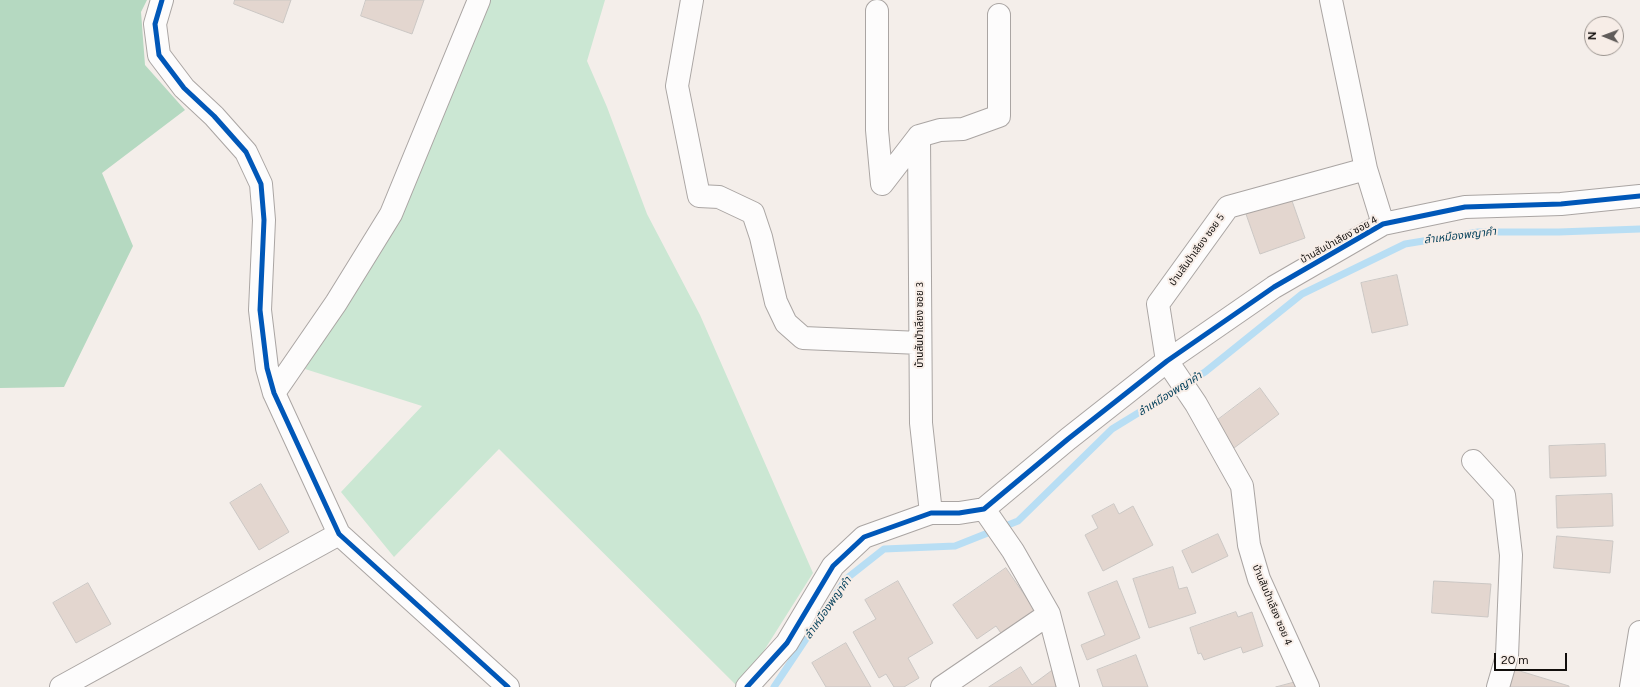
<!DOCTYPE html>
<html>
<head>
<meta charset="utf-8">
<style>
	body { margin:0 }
	#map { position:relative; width:1640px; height:687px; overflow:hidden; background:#f4eeea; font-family:Figtree,sans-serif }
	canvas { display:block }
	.north { position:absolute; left:1584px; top:16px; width:40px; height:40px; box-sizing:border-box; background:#f7ede7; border:1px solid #9b948f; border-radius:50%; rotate:271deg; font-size:11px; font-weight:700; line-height:16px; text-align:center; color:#110e0c }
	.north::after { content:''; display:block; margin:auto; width:14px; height:18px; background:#605c5a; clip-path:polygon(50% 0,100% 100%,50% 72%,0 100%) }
	.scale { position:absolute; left:1494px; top:653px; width:73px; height:18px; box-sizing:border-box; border:2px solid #110e0c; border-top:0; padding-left:5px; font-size:12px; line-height:14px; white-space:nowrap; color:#110e0c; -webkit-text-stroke:3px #f7ede7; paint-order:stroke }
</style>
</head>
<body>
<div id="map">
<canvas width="1640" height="687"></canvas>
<div class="north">N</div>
<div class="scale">20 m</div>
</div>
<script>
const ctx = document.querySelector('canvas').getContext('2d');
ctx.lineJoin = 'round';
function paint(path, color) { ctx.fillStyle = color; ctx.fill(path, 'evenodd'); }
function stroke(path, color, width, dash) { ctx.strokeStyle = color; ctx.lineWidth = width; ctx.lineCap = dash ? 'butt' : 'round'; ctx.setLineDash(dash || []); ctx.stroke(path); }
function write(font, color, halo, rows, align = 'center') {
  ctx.font = font + ' Figtree,"Noto Sans Thai",sans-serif'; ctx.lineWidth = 4; ctx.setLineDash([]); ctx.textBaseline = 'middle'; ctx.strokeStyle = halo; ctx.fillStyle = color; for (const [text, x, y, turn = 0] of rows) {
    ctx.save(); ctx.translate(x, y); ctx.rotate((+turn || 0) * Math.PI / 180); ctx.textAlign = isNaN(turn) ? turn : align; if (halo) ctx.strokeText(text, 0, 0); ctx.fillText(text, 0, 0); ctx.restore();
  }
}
paint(new Path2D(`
	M487 0H605L587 61 607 107 647 214 700 315 813 573 741 687H738L499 449 394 557 341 492 422 406 305 369 400 217Z`), '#cbe7d3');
paint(new Path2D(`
	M0 0H147L141 12 145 65 185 110 102 173 133 246 64 387 0 388Z`), '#b5d9c1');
stroke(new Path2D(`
	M774 687 846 579 884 549 955 546 1018 521 1112 429 1205 372 1302 294 1405 244 1478 232H1559L1640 229`), '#b8def4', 7);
const building = new Path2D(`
	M235 0H291L283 23 234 4Z
	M366 0H424L412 34 361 16Z
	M1291 198 1305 238 1260 254 1246 214Z
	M1397 275 1408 325 1372 333 1361 283Z
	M1260 388 1279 414 1234 448 1215 422Z
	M1605 444 1606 476 1550 478 1549 446Z
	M261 484 289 532 259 550 230 503Z
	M1612 494 1613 526 1557 528 1556 496Z
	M1114 504 1119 514 1133 506 1153 545 1103 571 1085 535 1098 528 1092 516Z
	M1218 534 1228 556 1192 573 1182 551Z
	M1557 536 1613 541 1610 573 1554 568Z
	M1173 567 1179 589 1187 587 1196 613 1149 628 1133 579Z
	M1006 568 1039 616 1005 639 996 626 977 639 953 605Z
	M898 581 933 643 908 658 919 678 904 687H894L886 674 879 678 853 632 876 619 865 600Z
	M1117 581 1140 638 1087 660 1081 645 1105 635 1088 593Z
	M1434 581 1491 584 1488 617 1432 613Z
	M88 583 111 624 76 643 53 603Z
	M1236 612 1238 617 1252 612 1263 646 1243 653 1241 647 1204 660 1201 653 1198 654 1190 628Z
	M846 643 871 687H826L812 663Z
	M1136 655 1148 687H1103L1097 670Z
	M1021 667 1032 685 1055 668 1061 687H989Z
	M1510 668 1569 686V687H1504Z
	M1296 682 1298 687H1276Z`);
paint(building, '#e3d6cf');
stroke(building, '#cbc7c4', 1);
const minor = new Path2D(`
	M162 0 155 24 159 55 184 88 214 116 246 152 261 184 264 220 260 310 267 368 274 393 339 534 508 687
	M692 0 677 86 699 196 719 197 753 213 761 237 776 302 786 323 803 338 920 343
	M1331 0 1366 169 1383 224
	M877 11V130L882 184 919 136 940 130 963 129 999 116V15
	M919 136 921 423 931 513
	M274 393 336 303 391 214 479 0
	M1473 461 1504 495 1511 555 1507 656 1498 687
	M984 509 1013 551 1049 614 1068 687
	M61 687 339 534
	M747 687 787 643 833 566 864 537 931 513H959L984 509 1068 439 1167 361 1274 287 1383 224 1465 207 1561 204 1640 196
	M942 687 1049 614
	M1308 687 1259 579 1249 545 1242 486 1196 404 1167 361 1158 304 1228 207 1366 169
	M1631 687 1640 632`);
stroke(minor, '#aaa5a3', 24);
stroke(minor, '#fdfcfc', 22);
stroke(new Path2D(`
	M162 0 155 24 159 55 184 88 214 116 246 152 261 184 264 220 260 310 267 368 274 393 339 534 508 687
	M747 687 787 643 833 566 864 537 931 513H959L984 509 1068 439 1167 361 1274 287 1383 224 1465 207 1561 204 1640 196`), '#0057b8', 5);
write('10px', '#110e0c', '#f7ede7', [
	["บ้านสันป่าเลียง ซอย 4",1339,240,-29],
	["บ้านสันป่าเลียง ซอย 5",1197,250,-54],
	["บ้านสันป่าเลียง ซอย 3",920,325,-90],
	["บ้านสันป่าเลียง ซอย 4",1272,605,67]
]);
write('italic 11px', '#003e59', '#f7ede7', [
	["ลำเหมืองพญาคำ",1460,236,-7],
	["ลำเหมืองพญาคำ",1170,394,-32],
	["ลำเหมืองพญาคำ",828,608,-55]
]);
</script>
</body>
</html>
